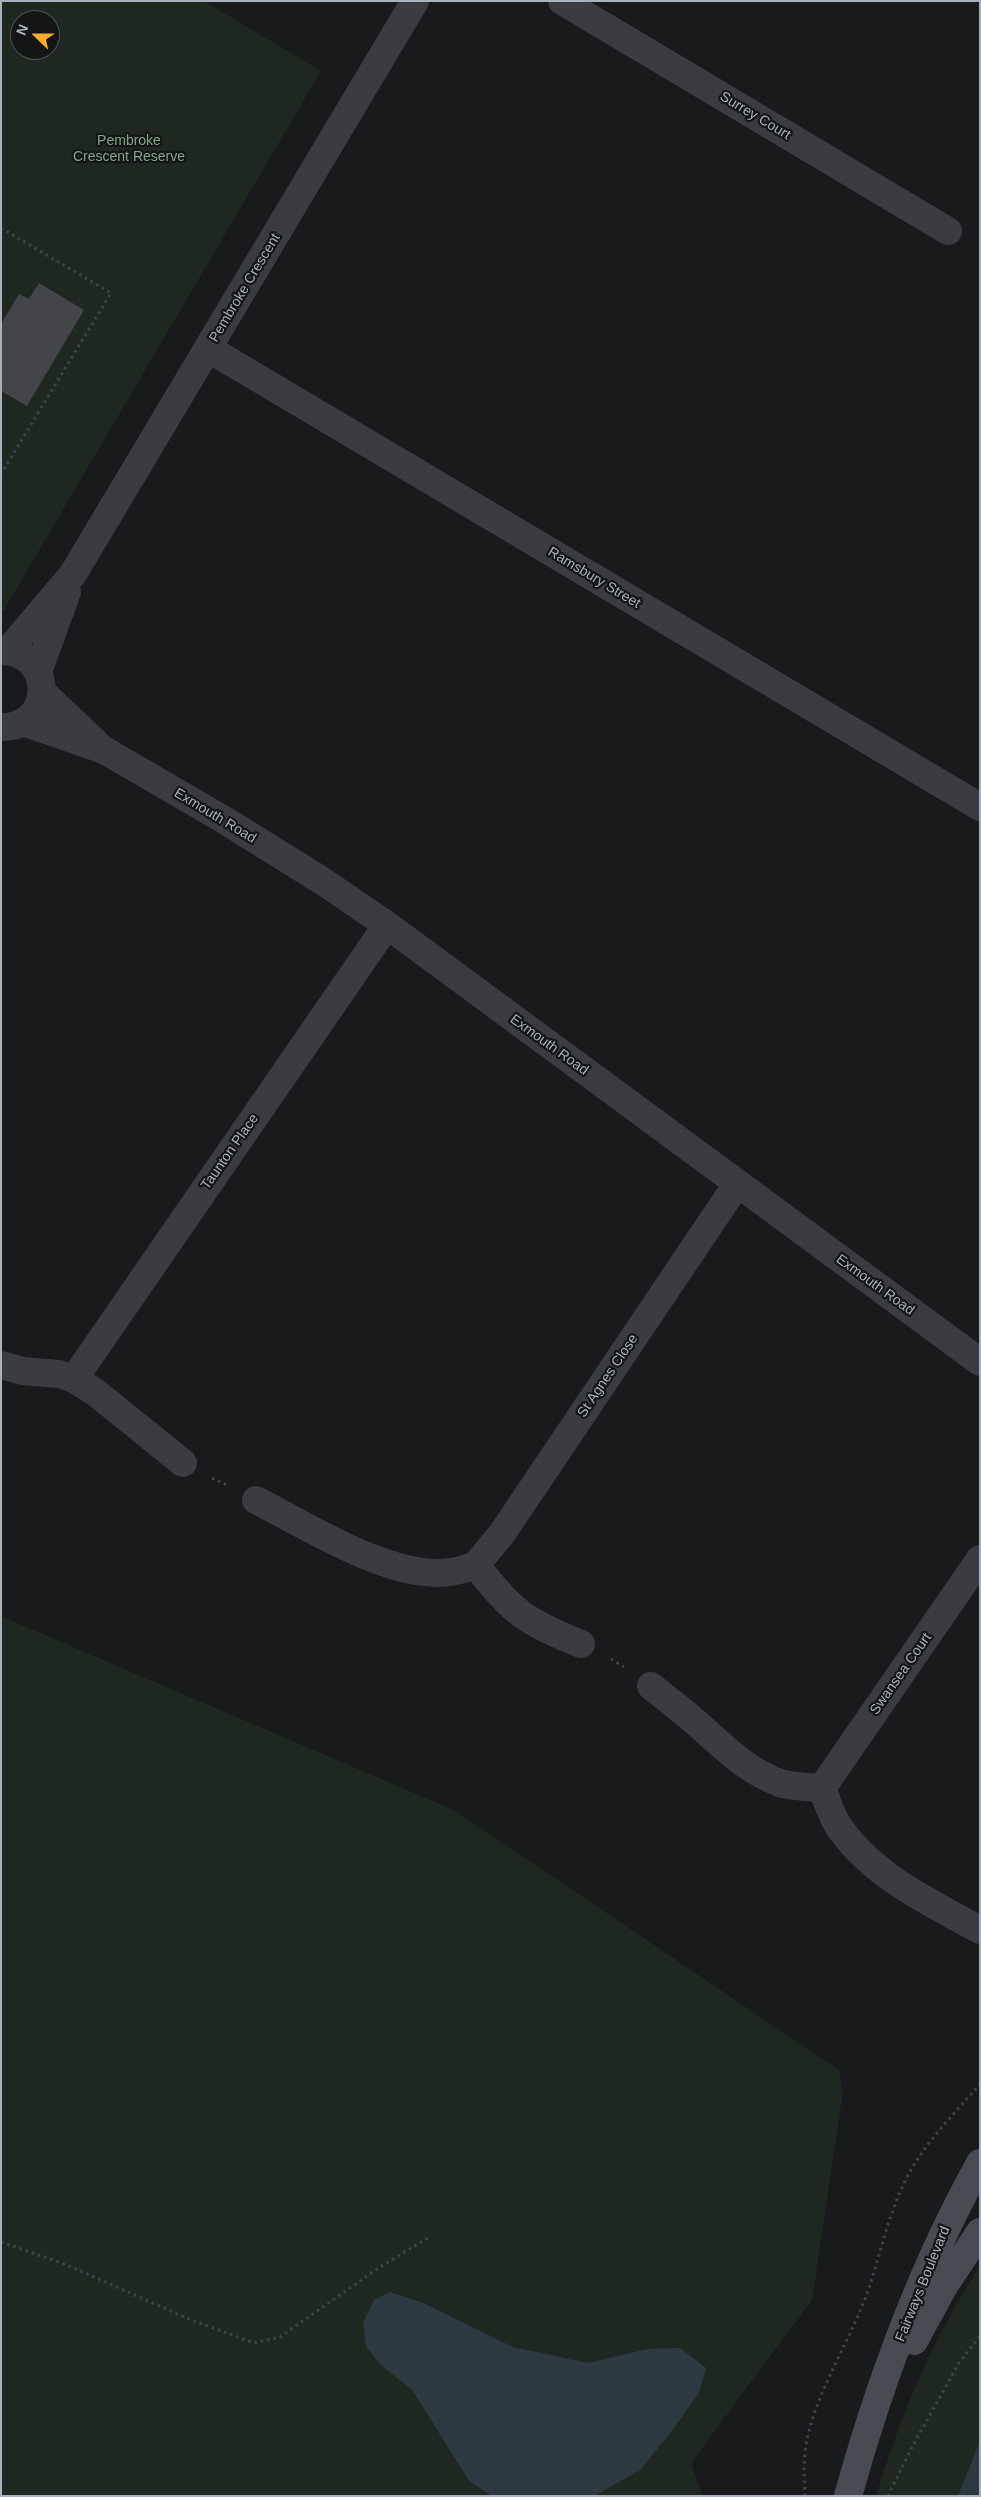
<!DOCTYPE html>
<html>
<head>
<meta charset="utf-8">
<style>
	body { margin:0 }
	#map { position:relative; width:981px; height:2497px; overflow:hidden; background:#191a1c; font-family:Arial,sans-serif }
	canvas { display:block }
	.frame { position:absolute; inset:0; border:2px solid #abb1bc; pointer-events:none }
	.north { position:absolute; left:10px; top:10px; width:50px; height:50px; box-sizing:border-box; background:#141517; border:1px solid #505359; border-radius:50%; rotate:292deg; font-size:14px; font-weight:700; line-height:20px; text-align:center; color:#abb1bc }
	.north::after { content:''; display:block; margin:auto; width:18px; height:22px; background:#fdac30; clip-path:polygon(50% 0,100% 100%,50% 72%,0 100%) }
</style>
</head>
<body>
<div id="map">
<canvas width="981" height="2497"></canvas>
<div class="frame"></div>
<div class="north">N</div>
</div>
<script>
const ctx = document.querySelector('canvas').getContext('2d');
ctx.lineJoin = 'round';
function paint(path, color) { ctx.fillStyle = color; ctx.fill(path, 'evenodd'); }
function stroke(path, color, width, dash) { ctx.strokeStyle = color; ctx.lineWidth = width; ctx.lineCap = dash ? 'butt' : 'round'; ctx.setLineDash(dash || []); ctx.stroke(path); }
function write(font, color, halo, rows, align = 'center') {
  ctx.font = font + ' Arial,sans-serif'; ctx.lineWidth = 4.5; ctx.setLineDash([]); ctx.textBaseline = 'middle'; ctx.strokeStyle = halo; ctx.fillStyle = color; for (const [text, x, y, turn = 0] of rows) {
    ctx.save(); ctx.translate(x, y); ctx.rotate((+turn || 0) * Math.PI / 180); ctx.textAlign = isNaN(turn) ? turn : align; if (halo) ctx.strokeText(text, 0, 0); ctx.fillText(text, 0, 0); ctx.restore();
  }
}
paint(new Path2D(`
	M1 1H204L321 71 4 610H1ZM20 20H50V50H20Z
	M1 1616 454 1810 839 2070 843 2092 812 2300 691 2463 703 2496H1Z
	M980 2266V2496H876C901 2415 933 2337 980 2266Z`), '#1f2820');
paint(new Path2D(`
	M390 2292 423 2303 513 2347 588 2363 647 2349 680 2348 706 2368 699 2393 667 2437 640 2470 594 2496H492L469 2481 413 2391 380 2364 366 2346 363 2323 374 2300Z
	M980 2443V2496H958L979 2444Z`), '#2e3a41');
paint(new Path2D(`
	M39 283 84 310 27 406 1 391V324L19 294 29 299Z`), '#434549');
stroke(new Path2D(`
	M1 228 111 293 1 474
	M212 1478 229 1486
	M611 1659 624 1667
	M1 2242 67 2265 189 2319 254 2343 280 2337 380 2267 431 2236
	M805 2496C804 2476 803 2455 808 2435 820 2384 852 2338 869 2288 882 2249 890 2206 911 2170 929 2138 956 2112 980 2084
	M888 2496 912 2447 959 2363 980 2336`), '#404348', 3, [2.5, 4]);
stroke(new Path2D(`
	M562 1 948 231
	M209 349 980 807
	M1 651C55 651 55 728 1 727
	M8 651 73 574 415 1
	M38 672 67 592
	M42 692 97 744
	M23 722 104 750 226 821 324 882 387 925 980 1362
	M1 1365 23 1371 59 1374 74 1379 95 1392 183 1463
	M74 1379 387 925
	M256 1500C307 1526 393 1581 450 1572 459 1571 468 1568 476 1565 512 1613 527 1622 581 1644
	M476 1565 503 1532 737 1184
	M651 1686C668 1700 686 1713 702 1728 726 1749 749 1772 780 1783 793 1787 808 1787 822 1788 827 1800 831 1816 839 1827 873 1876 929 1902 980 1930
	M822 1788 980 1559`), '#3a3c41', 28);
stroke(new Path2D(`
	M914 2341 944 2286 980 2232
	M848 2496C880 2381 922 2267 980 2163`), '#484b51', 28);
write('14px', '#abb1bc', '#141517', [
	["Surrey Court",755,116,31],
	["Pembroke Crescent",245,288,-59],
	["Ramsbury Street",594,578,31],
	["Exmouth Road",215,816,31],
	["Exmouth Road",549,1045,36],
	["Taunton Place",230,1152,-55],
	["Exmouth Road",875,1285,36],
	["St Agnes Close",608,1376,-56],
	["Swansea Court",901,1674,-55],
	["Fairways Boulevard",923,2284,-68]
]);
write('14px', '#81a881', '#141517', [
	["Pembroke",129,141],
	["Crescent Reserve",129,157]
]);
</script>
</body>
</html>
